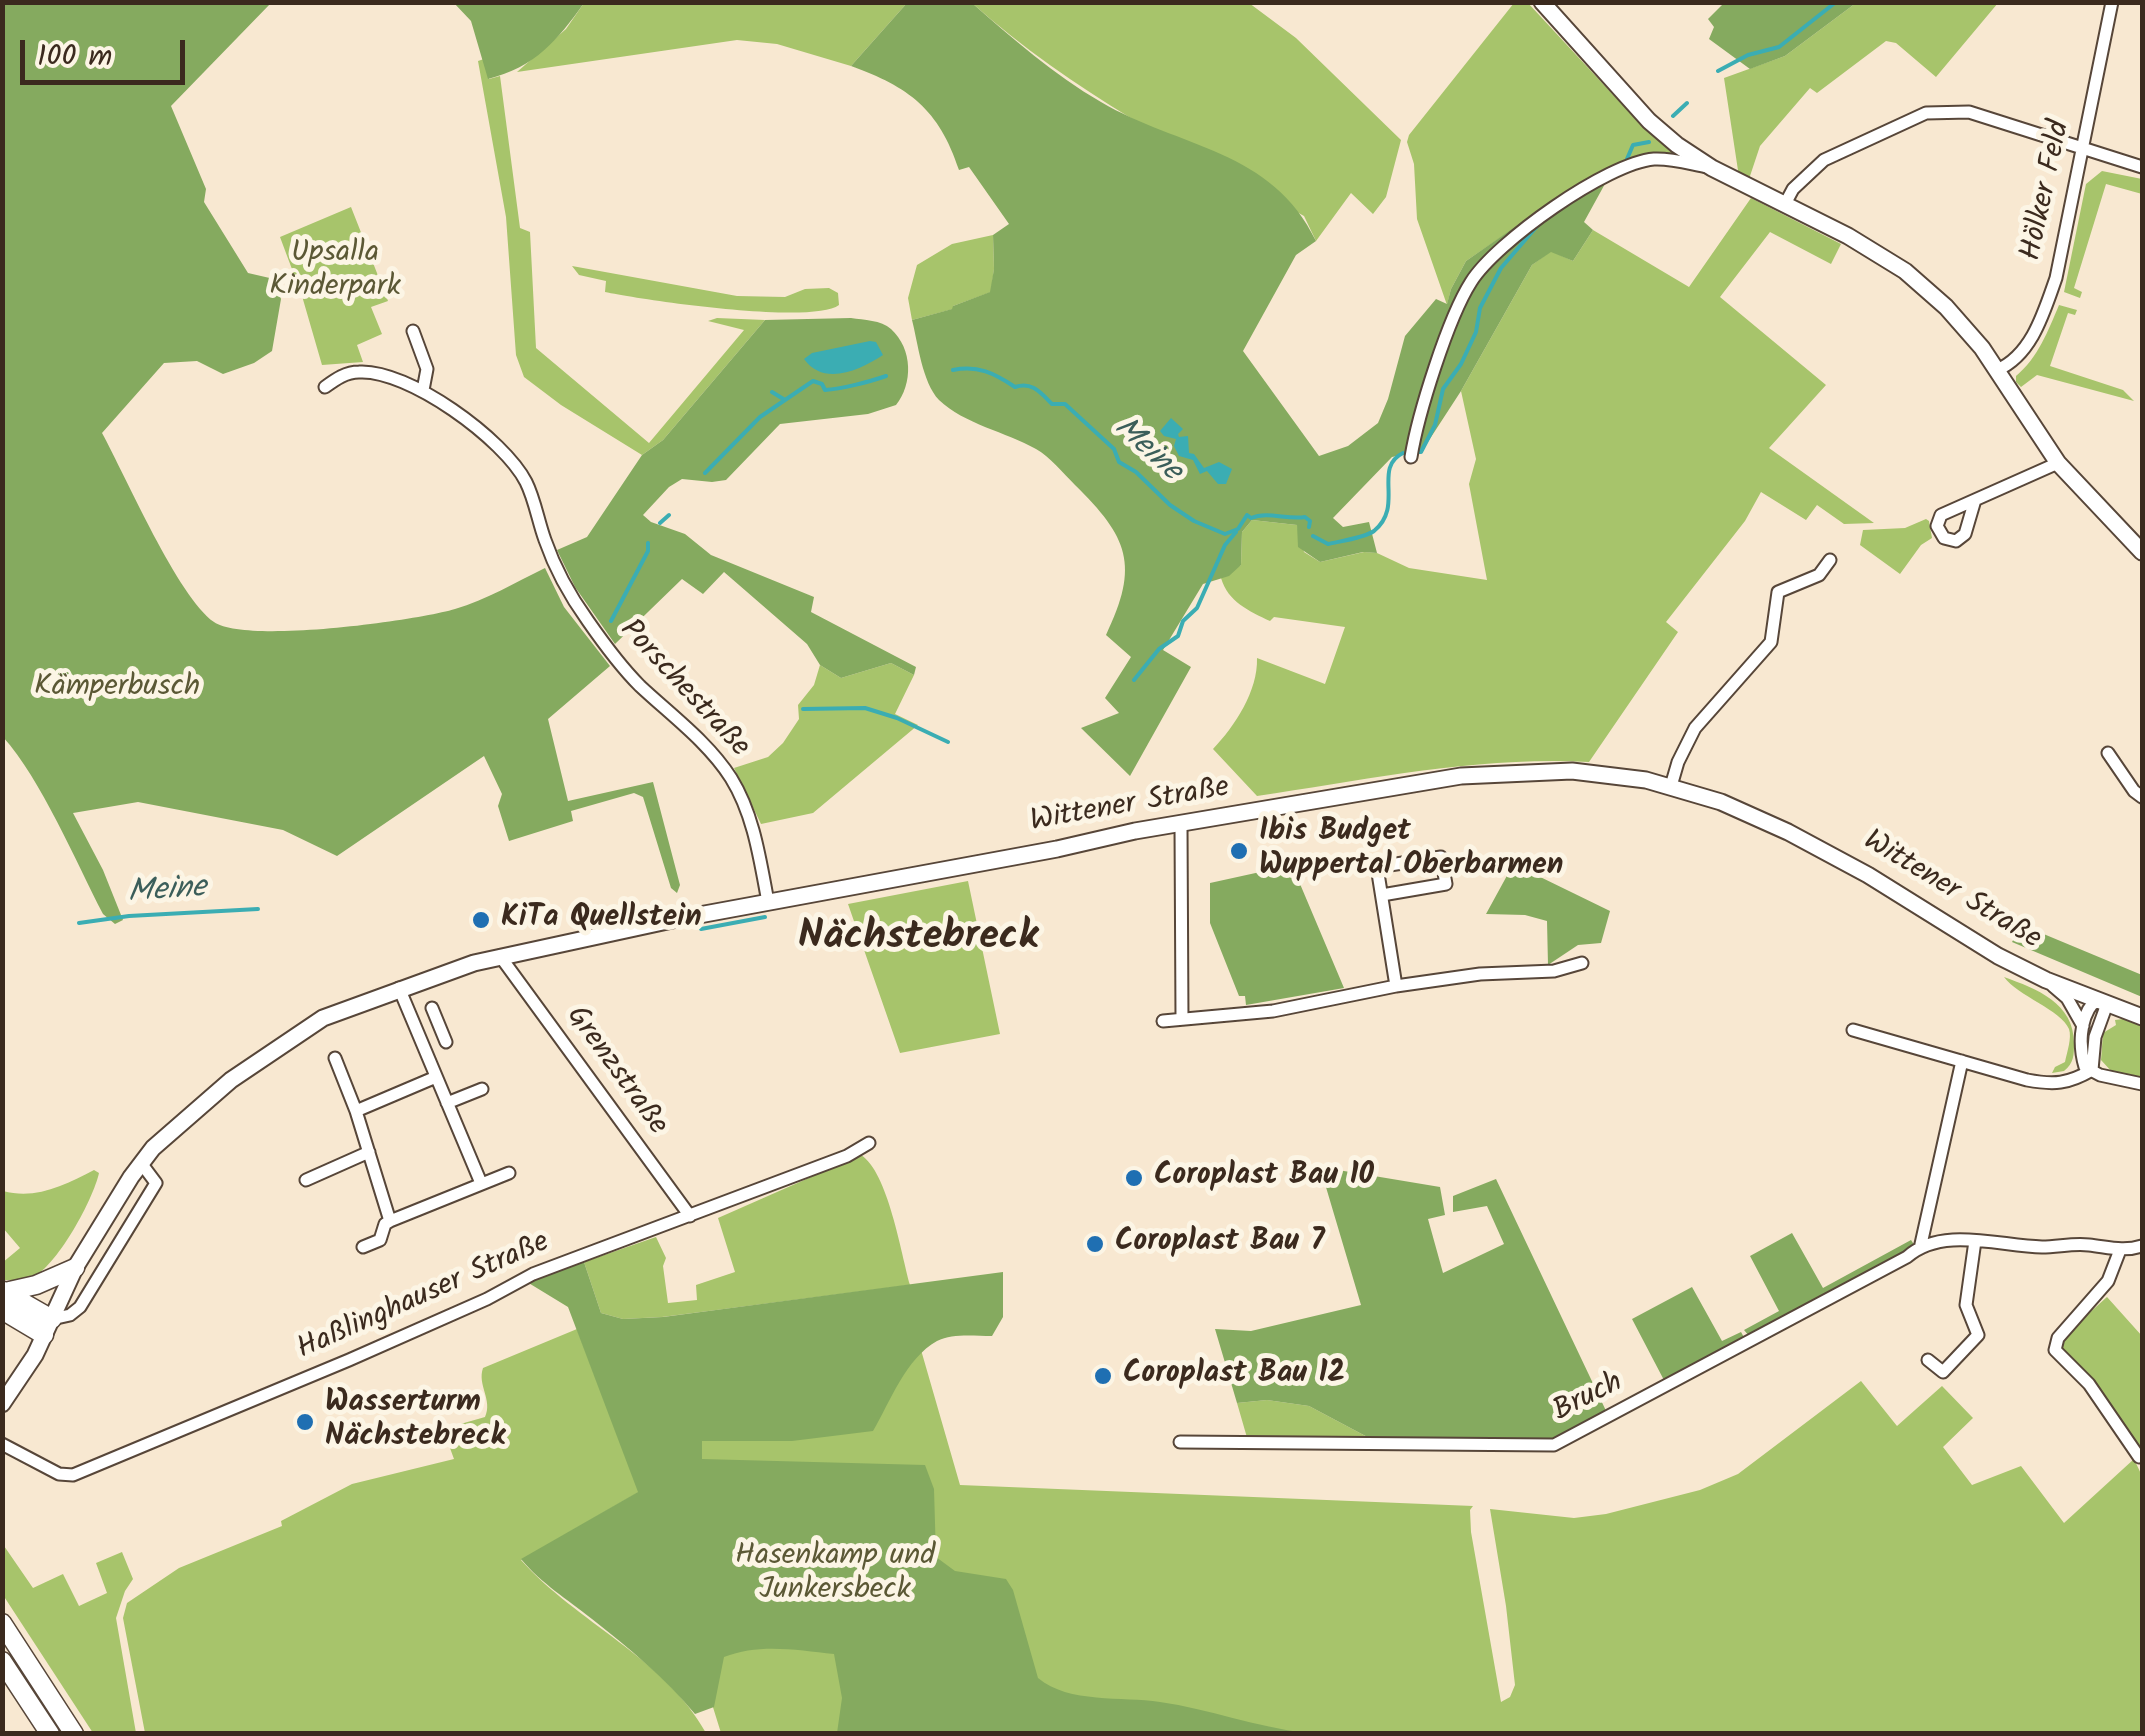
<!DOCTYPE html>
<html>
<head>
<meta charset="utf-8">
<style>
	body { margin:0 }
	#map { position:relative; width:2145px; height:1736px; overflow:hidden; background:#f8e8d1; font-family:Kalam,sans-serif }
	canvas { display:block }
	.frame { position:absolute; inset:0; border:5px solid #3b2a1e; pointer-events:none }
	.scale { position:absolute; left:20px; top:40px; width:165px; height:45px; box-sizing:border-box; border:5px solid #3b2a1e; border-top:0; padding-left:12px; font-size:30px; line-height:35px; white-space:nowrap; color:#3b2a1e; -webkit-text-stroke:8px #fcf5e5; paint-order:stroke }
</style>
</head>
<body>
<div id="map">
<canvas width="2145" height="1736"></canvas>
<div class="frame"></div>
<div class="scale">100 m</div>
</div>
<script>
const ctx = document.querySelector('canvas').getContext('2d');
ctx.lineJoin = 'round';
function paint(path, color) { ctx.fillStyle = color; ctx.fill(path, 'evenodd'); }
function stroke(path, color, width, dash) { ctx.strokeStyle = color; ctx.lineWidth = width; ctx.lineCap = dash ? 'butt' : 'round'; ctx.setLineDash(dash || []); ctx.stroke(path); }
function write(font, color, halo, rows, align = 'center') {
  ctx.font = font + ' Kalam,sans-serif'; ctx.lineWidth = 10; ctx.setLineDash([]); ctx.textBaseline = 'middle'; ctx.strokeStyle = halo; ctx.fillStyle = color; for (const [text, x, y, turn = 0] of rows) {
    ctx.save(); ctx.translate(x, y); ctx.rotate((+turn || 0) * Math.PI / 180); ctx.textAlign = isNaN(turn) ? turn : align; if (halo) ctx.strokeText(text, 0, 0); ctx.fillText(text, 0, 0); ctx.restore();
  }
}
paint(new Path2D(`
	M584 3H907L851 66 777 44 737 40 517 72 566 29Z
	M972 3H1249L1296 38 1401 140 1386 197 1373 214 1351 193 1316 241 1304 216C1186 150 1073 93 972 3Z
	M1514 3H1528L1617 99 1693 162 1670 156 1612 169 1573 188 1466 261 1451 289 1447 305 1417 219 1414 164 1407 142 1409 135Z
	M1856 3H1998L1936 77 1896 43 1886 41 1817 93 1810 88 1760 146 1748 182 1739 177 1724 78 1785 56Z
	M484 59 489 79 500 76 520 228 530 232 536 348 649 443 744 330 708 321 717 318 765 320 663 440 642 455 561 405 524 377 516 355 506 217 478 61Z
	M2102 171 2142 179V194L2106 184 2074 288 2082 292 2080 298 2064 292 2086 184Z
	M1751 198 1841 244 1831 264 1770 232 1720 297 1826 385 1769 448 1874 523 1844 524 1817 505 1806 520 1761 492 1745 521 1666 622 1678 632 1589 762C1477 756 1367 780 1257 796L1213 749C1235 726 1258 691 1257 658L1325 684 1345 627 1274 617 1270 621C1249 611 1228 602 1221 578L1241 565 1242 532 1252 520 1297 525 1304 552 1320 562 1364 552 1377 553 1409 568 1487 580 1469 484 1476 459 1461 391 1532 265 1551 251 1573 261 1593 230 1689 287Z
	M351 207 388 301 371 307 382 334 357 345 363 362 322 365 302 296 280 237Z
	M993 235 994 269 991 292 953 306V309L912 320 908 298 917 265 952 244Z
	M572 266 737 296 785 297 805 289 829 288 838 293 839 305C812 325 643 300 605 292L606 281 579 275Z
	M2059 305 2077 310 2075 315 2068 313 2050 366 2123 390 2134 401 2037 375 2021 387 2016 382V376C2038 358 2048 331 2059 305Z
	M1926 519 1929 521 1932 538 1921 545 1900 574 1860 545 1863 530 1905 528Z
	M891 663 914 675 895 714 918 725 813 813 761 824 734 768 768 757 783 743 799 719 798 705 814 685 820 665 841 678Z
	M968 881 1000 1034 900 1053 848 904Z
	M2004 977C2037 989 2074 1003 2074 1043 2074 1055 2074 1063 2064 1071L2052 1073 2055 1067 2065 1062C2067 1052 2072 1038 2069 1029 2061 1010 2018 996 2004 977Z
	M2123 1019 2142 1024V1078L2112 1072 2101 1060 2103 1033 2116 1025 2115 1020Z
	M861 1155C888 1172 901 1253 910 1285L662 1317 623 1319 601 1313 584 1262 656 1237 666 1258 663 1266 668 1303 697 1300 696 1285 735 1272 718 1218Z
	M94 1170 99 1173C93 1200 59 1262 35 1276 24 1281 14 1280 3 1280L2 1263 20 1248 3 1228V1191C36 1200 65 1185 94 1170Z
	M904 1291 960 1485 1473 1506 1470 1510 1471 1532 1501 1702 1510 1697 1515 1685 1506 1606 1490 1509 1574 1518 1606 1514 1700 1490 1738 1474 1861 1381 1897 1426 1942 1386 1973 1418 1943 1447 1972 1485 2021 1466 2064 1523 2134 1459 2142 1476V1733H721L598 1337Z
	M2107 1297 2142 1336V1458L2059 1351 2067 1333Z
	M577 1329 639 1492 521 1560C577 1623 664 1657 706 1733H145L123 1618 127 1603 179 1568 282 1526 281 1521 352 1484 454 1459 443 1429 485 1417C493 1400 477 1385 483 1368Z
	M1267 1400 1309 1406 1373 1440 1248 1441 1237 1403Z
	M2 1543 33 1588 63 1574 79 1606 107 1593 96 1563 122 1552 133 1579 125 1591 116 1618 136 1733H93L3 1595Z`), '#a7c46b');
paint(new Path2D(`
	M3 2 271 3 171 106 206 189 204 202 248 273 274 279 281 299 272 351 254 363 223 374 197 361 164 363 102 433C126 477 178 597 214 622 245 644 415 621 455 609 486 600 516 582 545 568L564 607 610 666 548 719 568 801 653 782 680 885 677 893 671 888 643 797 634 793 571 811 573 821 509 841 498 806 502 794 484 756 337 856 283 830 138 802 73 813 103 870 123 920 115 924 103 914C76 862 41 779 3 737Z
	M454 3H584C557 41 535 67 488 79L471 21Z
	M907 3H972C1012 38 1054 75 1101 102 1179 148 1272 149 1316 241L1296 255 1243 351 1319 456 1348 446 1378 423 1388 399 1405 336 1436 299 1447 304 1451 289 1466 261 1545 206 1563 204 1606 182 1584 222 1593 230 1573 261 1551 252 1532 265 1461 391 1422 451 1392 457 1333 518 1343 527 1369 522 1377 553 1363 552 1320 562 1298 547 1297 525 1252 520 1242 532 1241 565 1229 576 1203 584 1163 650 1191 667 1130 776 1081 728 1119 713 1105 698 1131 657 1106 635C1140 565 1128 537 1075 485 1063 473 1050 457 1036 449 1006 432 964 424 939 400 922 382 918 343 912 320L952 309 953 306 990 292 994 269 993 235 1009 224 969 167 959 170C939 109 909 87 851 66Z
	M1724 3V2L1856 3 1785 56 1750 69 1709 39 1714 27 1708 19Z
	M851 318C864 320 881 320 891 329 913 349 913 384 896 405L868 414 780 424 726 480 712 482 682 479 669 487 643 515 651 522 685 534 711 555 814 597 811 612 916 667 914 675 891 663 841 678 820 665 807 644 724 572 703 594 682 579 615 644 575 587 557 550 587 537 642 455 663 440 765 320Z
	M1515 861 1530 872 1610 911 1601 943 1578 945 1548 965 1547 921 1525 915 1486 914Z
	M1292 865 1344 988 1246 1005 1245 996H1239L1210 923V883Z
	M2022 925 2142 975V997L2012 942Z
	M1320 1167 1440 1187 1445 1215 1428 1219 1443 1273 1504 1244 1487 1206 1453 1212V1196L1496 1179 1608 1415 1563 1438 1538 1443 1373 1440 1309 1406 1267 1400 1237 1403 1215 1329 1251 1331 1361 1305Z
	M1792 1233 1823 1288 1911 1240 1915 1246 1749 1336 1744 1330 1779 1311 1750 1256Z
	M584 1262 601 1313 623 1319 663 1317 1003 1272V1317L992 1336C974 1336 953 1333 937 1341 906 1358 890 1402 873 1431L792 1441H702V1459L925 1465 934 1489 936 1557 955 1571 1006 1579 1013 1590 1038 1678C1069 1704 1122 1696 1160 1702 1209 1709 1256 1727 1306 1733H837L842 1698 834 1654C797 1650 759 1643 724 1657L714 1707 695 1714C665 1678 629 1648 592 1619 566 1598 543 1585 521 1559L638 1492 568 1307 527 1282Z
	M1692 1287 1722 1341 1741 1332 1746 1341 1666 1384 1632 1319Z`), '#85aa5f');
paint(new Path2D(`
	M870 341 876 342 883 355C860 370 824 387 804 359L812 353Z
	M1171 418 1183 429 1178 434 1179 437 1188 436 1189 453 1194 454 1204 468 1219 462 1232 469 1226 484H1218L1207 471 1200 474 1193 460 1179 456 1174 446 1176 439 1164 436 1160 431Z`), '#3badb3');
stroke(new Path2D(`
	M1718 71 1748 55 1779 47 1836 2
	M1673 116 1687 103
	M1627 159 1633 145 1649 142
	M953 370C978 365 994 373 1015 387 1032 381 1041 393 1052 404H1065L1114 449 1119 462 1136 472 1170 505 1194 521 1225 534 1238 529 1247 515 1251 518C1268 511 1287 520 1305 517L1310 521 1309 527
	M772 392 785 400
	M1417 452H1421L1435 425 1443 389 1461 364 1476 332 1480 308 1501 268 1538 225
	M705 473 760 417 813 381 822 384 825 390C841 389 869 382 886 376
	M660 523 669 515
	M1313 536 1328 544C1341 541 1364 538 1374 531 1405 506 1372 468 1403 453
	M611 621 648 551V543
	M1134 680 1159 649 1178 636 1183 621 1197 608 1225 545 1236 532
	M803 709 865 708 897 718 948 742
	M79 923 129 916 258 909
	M701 929 765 917`), '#3badb3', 4);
const minor = new Path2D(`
	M1785 204 1793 189 1824 160 1926 113 1969 112 2142 167
	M413 331 427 369 423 390
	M1997 370C2032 355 2044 312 2056 278L2112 2
	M325 387C336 379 346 372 359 372 408 369 504 439 526 482 535 500 538 521 545 540 555 569 570 596 588 621 604 644 620 666 640 686 671 715 708 742 731 778 754 815 760 860 768 902
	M1411 457C1418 414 1448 318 1471 282 1496 242 1607 163 1654 159 1672 158 1691 164 1708 167
	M1975 500 1965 534 1956 541 1944 538 1937 526 1941 515 2058 463
	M2108 753 2134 791 2142 797
	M1671 786 1678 762 1695 728 1771 642 1778 592 1819 575 1830 560
	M1181 826 1182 1019
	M1382 895 1446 884 1441 857 1377 867 1396 986
	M500 956 690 1216
	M2053 986 2067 998 2083 1026
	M399 988 481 1183
	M2101 1002 2093 1003C2079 1020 2079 1047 2085 1067L2100 1075 2142 1084
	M432 1008 446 1042
	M1163 1021 1273 1011 1396 986 1480 974 1554 971 1582 963
	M1853 1030 2027 1080C2054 1085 2068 1084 2092 1070
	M335 1058 356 1111 390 1221
	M2092 1070 2095 1037 2107 1004
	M447 1103 482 1089
	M356 1111 436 1077
	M306 1180 369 1152
	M1921 1244 1962 1061
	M363 1247 380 1240 385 1224 390 1221 509 1173
	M2120 1250 2108 1281 2058 1338 2055 1350 2089 1384 2139 1457
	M52 1319 70 1315 80 1307 156 1183 141 1163
	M1928 1360 1943 1372 1978 1335 1966 1305 1975 1241
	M1180 1442 1554 1445 1907 1257C1942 1226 1999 1246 2042 1247 2058 1247 2073 1243 2089 1245 2108 1247 2123 1252 2142 1246
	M2 1444 59 1474 73 1475 349 1360 487 1299 533 1274 847 1156 869 1143`);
const major = new Path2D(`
	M1542 2 1649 121 1677 145 1712 168 1848 236 1905 271 1946 307 1982 348 2058 463 2142 552
	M2 1404 35 1355 75 1268 131 1177 153 1148 231 1080 323 1018 474 963 672 920 1057 849 1135 831 1461 776 1572 771 1646 780 1721 802 1788 832 1868 875 1998 956 2046 980 2142 1017`);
const highway = new Path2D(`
	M3 1291 52 1319
	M5 1292 36 1285 75 1268
	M2 1310 44 1335
	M2 1623 74 1734
	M2 1661 50 1734`);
stroke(minor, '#574639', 15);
stroke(major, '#574639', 19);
stroke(highway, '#574639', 21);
stroke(minor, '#fff', 11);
stroke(major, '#fff', 15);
stroke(highway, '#fff', 18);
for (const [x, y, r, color] of [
	[1239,851,10,"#1f6fb2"],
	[481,920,10,"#1f6fb2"],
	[1134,1178,10,"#1f6fb2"],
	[1095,1244,10,"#1f6fb2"],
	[1103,1376,10,"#1f6fb2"],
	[305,1422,10,"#1f6fb2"]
]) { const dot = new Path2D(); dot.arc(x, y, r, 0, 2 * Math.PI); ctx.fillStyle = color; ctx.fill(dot); stroke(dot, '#fcf5e5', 4); }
write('30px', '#3b2a1e', '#fcf5e5', [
	["Hölker Feld",2048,191,-78],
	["Porschestraße",683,690,47],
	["Wittener Straße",1130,807,-10],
	["Wittener Straße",1951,892,31],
	["Grenzstraße",615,1072,54],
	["Haßlinghauser Straße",424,1298,-24],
	["Bruch",1589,1399,-27]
]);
write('30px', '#5b5835', '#fcf5e5', [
	["Upsalla",335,255],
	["Kinderpark",335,289],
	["Kämperbusch",117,689],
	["Hasenkamp und",835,1558],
	["Junkersbeck",835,1592]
]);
write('bold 30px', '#3b2a1e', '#fcf5e5', [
	["Ibis Budget",1259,834],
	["Wuppertal Oberbarmen",1259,868],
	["KiTa Quellstein",501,920],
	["Coroplast Bau 10",1154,1178],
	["Coroplast Bau 7",1115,1244],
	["Coroplast Bau 12",1123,1376],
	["Wasserturm",325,1405],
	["Nächstebreck",325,1439]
], 'left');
write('italic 32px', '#3b5e5a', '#fcf5e5', [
	["Meine",1146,451,42],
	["Meine",167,893,-4]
]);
write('bold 40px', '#3b2a1e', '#fcf5e5', [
	["Nächstebreck",918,940]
]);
</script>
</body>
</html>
